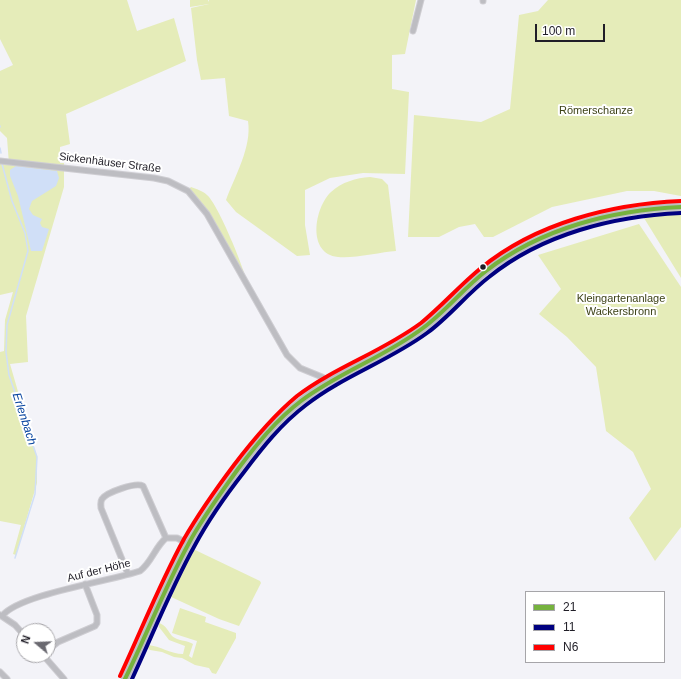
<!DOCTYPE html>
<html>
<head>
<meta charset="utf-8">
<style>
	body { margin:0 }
	#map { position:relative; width:681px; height:679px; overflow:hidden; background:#f3f3f8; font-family:Arial,sans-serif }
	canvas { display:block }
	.legend { position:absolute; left:525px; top:591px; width:140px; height:72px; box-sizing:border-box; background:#fff; border:1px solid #a6a5a9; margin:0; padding:5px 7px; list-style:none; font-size:12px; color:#201e27 }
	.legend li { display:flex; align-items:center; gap:8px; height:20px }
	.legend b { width:20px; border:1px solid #a6a5a9 }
	.north { position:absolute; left:16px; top:623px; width:40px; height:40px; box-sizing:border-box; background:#fff; border:1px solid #a6a5a9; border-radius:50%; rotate:289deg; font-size:11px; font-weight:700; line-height:16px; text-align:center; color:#201e27 }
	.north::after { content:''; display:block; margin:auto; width:14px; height:18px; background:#6a6970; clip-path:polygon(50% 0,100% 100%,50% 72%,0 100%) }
	.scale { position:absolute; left:535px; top:24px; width:70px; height:18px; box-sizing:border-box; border:2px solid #201e27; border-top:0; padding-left:5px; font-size:12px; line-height:14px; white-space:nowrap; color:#201e27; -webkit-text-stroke:3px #fff; paint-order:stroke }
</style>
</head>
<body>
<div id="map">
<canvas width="681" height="679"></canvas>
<ul class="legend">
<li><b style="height:5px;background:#76b23e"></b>21</li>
<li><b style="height:5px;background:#000080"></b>11</li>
<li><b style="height:5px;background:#f00"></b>N6</li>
</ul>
<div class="north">N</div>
<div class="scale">100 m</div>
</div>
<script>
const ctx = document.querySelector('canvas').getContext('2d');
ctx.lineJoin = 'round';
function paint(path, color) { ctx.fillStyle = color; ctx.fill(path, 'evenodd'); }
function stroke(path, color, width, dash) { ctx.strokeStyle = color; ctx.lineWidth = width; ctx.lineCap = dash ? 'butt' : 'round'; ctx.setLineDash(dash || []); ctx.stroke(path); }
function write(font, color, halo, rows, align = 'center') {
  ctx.font = font + ' Arial,sans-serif'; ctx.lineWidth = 4; ctx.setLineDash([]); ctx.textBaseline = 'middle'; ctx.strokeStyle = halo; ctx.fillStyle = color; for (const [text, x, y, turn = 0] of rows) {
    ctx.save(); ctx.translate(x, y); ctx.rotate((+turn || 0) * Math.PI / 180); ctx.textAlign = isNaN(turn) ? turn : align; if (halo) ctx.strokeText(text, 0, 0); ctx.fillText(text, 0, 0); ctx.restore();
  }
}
paint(new Path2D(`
	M0 0H127L137 31 174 18 186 61 66 114 70 144 60 147V163H64V187L26 316 28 362 10 364 37 457V483L16 555 13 554 21 525 0 521V352L4 351 5 320 13 292 0 295V163L9 164 7 138 0 131V71L13 65 0 39Z
	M190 0H208L209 2V0H416L405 54 392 55V89L409 92 405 174 363 173 330 178 305 190V225L310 255 297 256 236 212 226 200C235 176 252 147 248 121L229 116 225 78 201 80 197 60 191 8 209 4 190 7Z
	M548 0H681V196L654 191H627L552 207 493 237H484L475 224 459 227 439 237H408L414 115 481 122 510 109 519 15 538 11Z
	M370 177 382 179 388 185 396 251C381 252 352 259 338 257 307 254 314 208 331 192 342 182 356 178 370 177Z
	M191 187C196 189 203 191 207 195 218 204 246 272 248 286L207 214 188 190Z
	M681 210V278L644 218 645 215 647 213Z
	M639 224 681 287V527L655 561 629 518 651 489 633 452 606 431 596 367 567 337 539 314 561 289 538 255Z
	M191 548 260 581 261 583 239 626 219 619 169 596 178 572Z
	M180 608 206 617 205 622 236 633V638L216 674 212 673 209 668 195 665 182 658 174 657 162 652 150 650 147 647 148 645C160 646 171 654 183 654L185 646 169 640 159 627V623C166 625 168 631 172 636 177 641 187 640 193 644L189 656 192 658 197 641 172 633Z`), '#e5ecb9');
paint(new Path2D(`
	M16 166 57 171 59 178 56 186 32 201 29 209 33 215 42 219 40 223 42 227 49 229 42 251H31L18 196 10 176V170Z`), '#d0dff7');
stroke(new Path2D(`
	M0 126V127
	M0 148 1 153
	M2 164 12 201 25 233 28 251 7 325 6 352 9 375 37 457 35 494 15 558`), '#d0dff7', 1.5);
const minor = new Path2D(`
	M483 1V0
	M413 31 421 0
	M0 161 154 178 168 181 188 191 207 214 287 355 300 368 322 377 328 382
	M128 574 101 508C101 505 100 502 102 499 107 492 136 482 143 486L166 538
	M0 615 15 625 24 635
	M2 616C19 594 111 581 140 571 152 562 155 547 166 538H177L189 544
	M48 650 58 642 95 626 97 623V615L85 584
	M43 655 64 679
	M0 672 7 679`);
const tertiary = new Path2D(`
	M125 679C147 634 165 586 189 543 202 519 219 497 234 475 254 448 274 422 301 401 338 371 386 357 424 328 446 311 464 289 486 271 535 232 619 207 681 207`);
stroke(minor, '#cecdd2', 7);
stroke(tertiary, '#cecdd2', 9);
stroke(minor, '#bdbdc2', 5);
stroke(tertiary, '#bdbdc2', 7);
stroke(new Path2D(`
	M125 679C147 634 165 587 189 543 203 517 221 493 238 469 257 444 276 420 301 401 339 372 385 357 423 328 446 311 464 288 486 271 541 228 613 210 681 207`), '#76b23e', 4);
stroke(new Path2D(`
	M132 679C153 634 171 588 195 545 209 519 226 495 244 472 262 448 281 424 306 405 343 376 389 361 427 333 449 317 467 294 489 277 542 234 614 216 681 213`), '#000080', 4);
stroke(new Path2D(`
	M120 676C141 631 160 583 184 539 199 513 216 489 234 465 253 440 273 416 297 396 335 367 382 352 421 323 442 306 460 285 481 268 536 223 611 204 681 201`), '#f00', 4);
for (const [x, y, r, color] of [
	[483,267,3.5,"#201e27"]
]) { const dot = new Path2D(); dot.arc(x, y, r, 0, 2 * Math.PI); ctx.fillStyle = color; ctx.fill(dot); stroke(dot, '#fff', 1.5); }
write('11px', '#3c4116', '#fff', [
	["Römerschanze",596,111],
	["Kleingartenanlage",621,299],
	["Wackersbronn",621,312]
]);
write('11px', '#201e27', '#fff', [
	["Sickenhäuser Straße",110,163,7],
	["Auf der Höhe",99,571,-14]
]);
write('italic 12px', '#0b47a1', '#fff', [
	["Erlenbach",24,419,72]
]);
</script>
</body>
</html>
